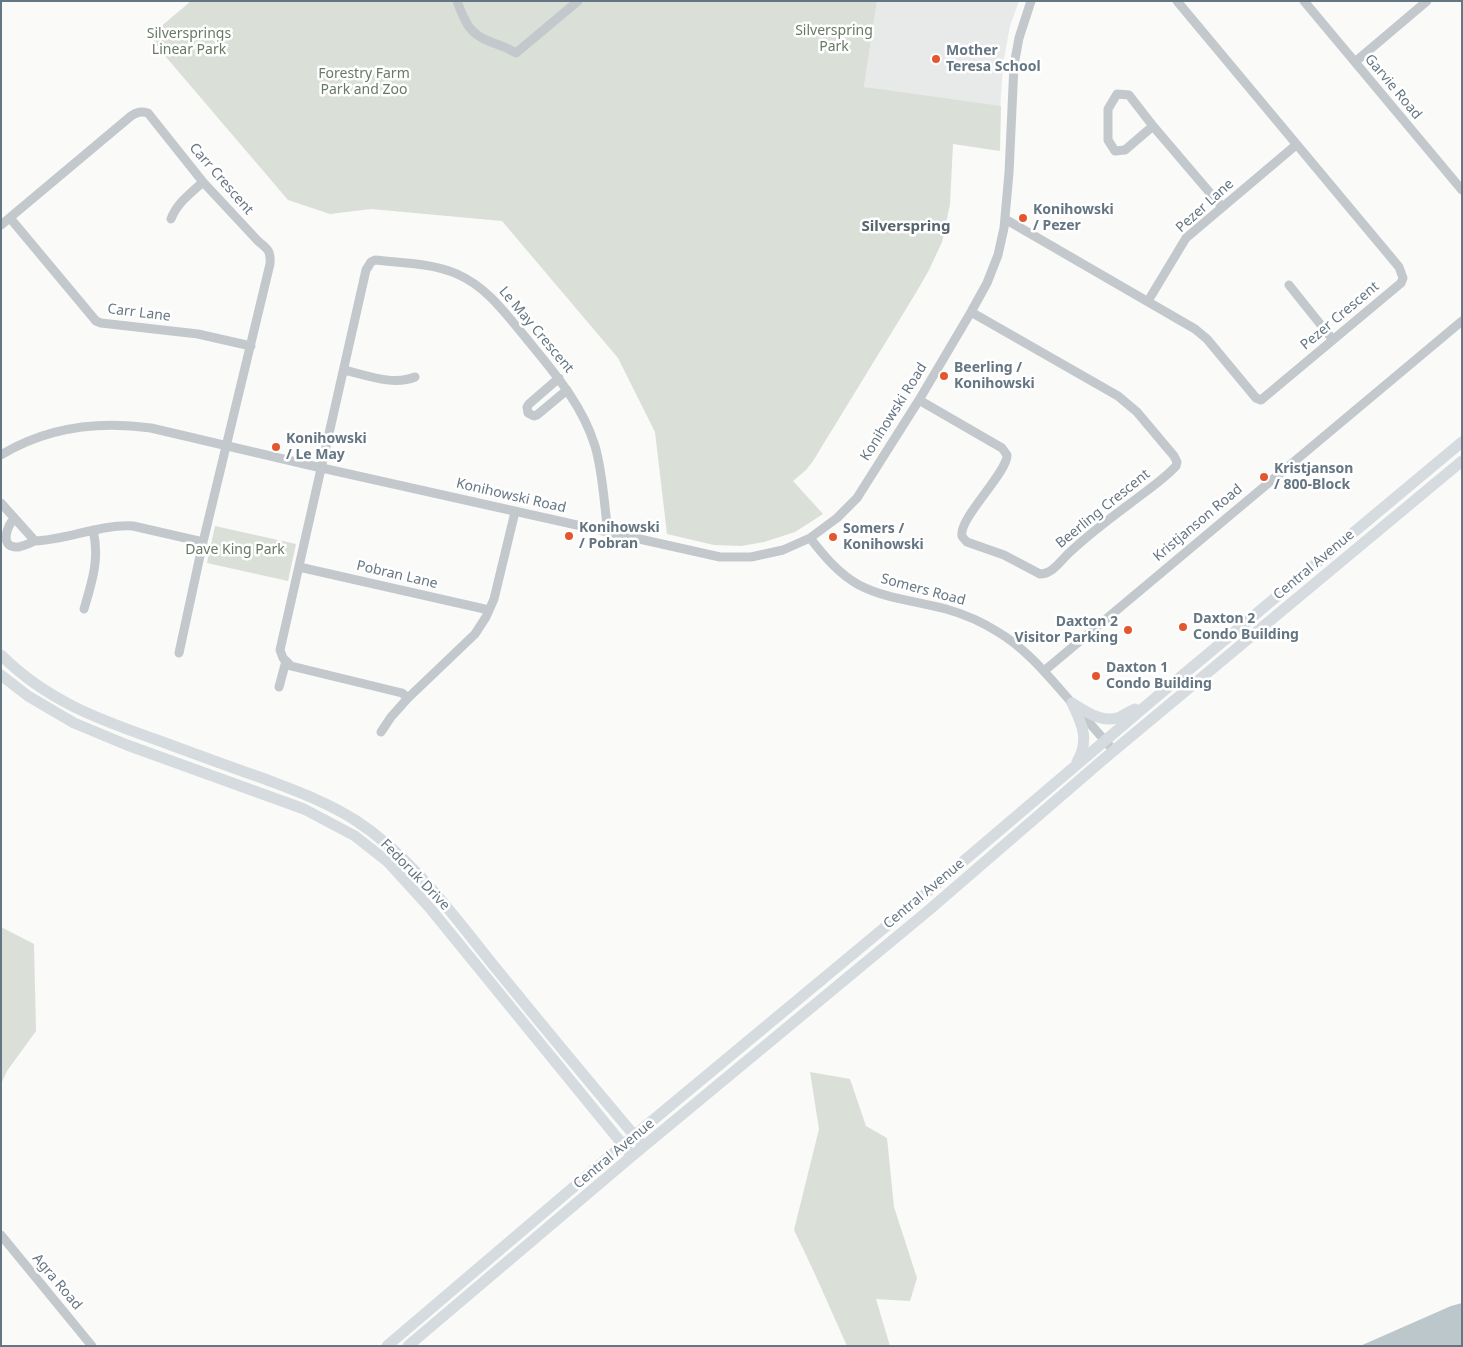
<!DOCTYPE html>
<html>
<head>
<meta charset="utf-8">
<style>
	body { margin:0 }
	#map { position:relative; width:1463px; height:1347px; overflow:hidden; background:#fafaf8; font-family:"Noto Sans",sans-serif }
	canvas { display:block }
	.frame { position:absolute; inset:0; border:2px solid #657683; pointer-events:none }
</style>
</head>
<body>
<div id="map">
<canvas width="1463" height="1347"></canvas>
<div class="frame"></div>
</div>
<script>
const ctx = document.querySelector('canvas').getContext('2d');
ctx.lineJoin = 'round';
function paint(path, color) { ctx.fillStyle = color; ctx.fill(path, 'evenodd'); }
function stroke(path, color, width, dash) { ctx.strokeStyle = color; ctx.lineWidth = width; ctx.lineCap = dash ? 'butt' : 'round'; ctx.setLineDash(dash || []); ctx.stroke(path); }
function write(font, color, halo, rows, align = 'center') {
  ctx.font = font + ' "Noto Sans",sans-serif'; ctx.lineWidth = 5; ctx.setLineDash([]); ctx.textBaseline = 'middle'; ctx.strokeStyle = halo; ctx.fillStyle = color; for (const [text, x, y, turn = 0] of rows) {
    ctx.save(); ctx.translate(x, y); ctx.rotate((+turn || 0) * Math.PI / 180); ctx.textAlign = isNaN(turn) ? turn : align; if (halo) ctx.strokeText(text, 0, 0); ctx.fillText(text, 0, 0); ctx.restore();
  }
}
paint(new Path2D(`
	M877 1H1019L1010 26 1003 64 1000 112 864 87Z`), '#e8e9e9');
paint(new Path2D(`
	M191 1H877L864 87 1001 106 1000 151 953 144 950 204 942 242 929 270 917 291 813 461 806 470 793 481 823 514 795 532 764 542 741 546 714 545 667 534 655 432 618 358 502 221 371 209 330 214 288 200 160 50 151 35Z
	M215 526 296 544 288 581 207 563Z
	M1 927 34 944 36 1031 7 1071 1 1084Z
	M810 1072 850 1079 866 1126 887 1138 894 1207 917 1278 910 1301 876 1299 890 1346H847L814 1272 794 1230 819 1129Z`), '#dadfd7');
paint(new Path2D(`
	M1462 1303V1346H1360L1451 1306Z`), '#bbc7cb');
stroke(new Path2D(`
	M457 1C465 22 469 34 491 42 501 46 507 47 516 53L578 1
	M1304 1 1462 190
	M1355 62 1427 1
	M1117 94 1129 95 1153 126 1125 150 1115 151 1108 140V109Z
	M1153 126 1222 207
	M10 218 96 321 101 323 198 334 251 346
	M171 219C177 203 190 194 203 182
	M1005 219 1195 329 1207 339 1256 398 1261 400 1401 283 1403 278 1399 267 1177 1
	M1 225 131 116C137 112 141 111 148 113L203 182 258 241C268 249 271 251 270 264L203 542 133 526C99 524 68 540 35 541L1 503
	M1289 285 1333 340
	M1148 301 1186 238 1296 145
	M344 370C366 375 393 386 415 377
	M559 378 529 404 527 407 528 413 534 416 537 415 567 390
	M919 400 1002 448 1007 455C1008 472 958 519 962 536 963 538 965 540 967 542L1004 555 1040 574C1053 574 1061 560 1070 552 1092 531 1116 514 1140 496 1152 487 1166 477 1176 466L1177 462 1174 456 1137 412 1118 396 971 312
	M1 455C47 427 99 421 151 428L313 466 720 557H751L783 550 810 538 837 518 857 498 919 400 971 312 987 283 998 255 1004 228 1009 173 1014 65 1019 38 1031 1
	M515 512 494 599 486 617 475 634 408 698 402 693 291 666 283 658 280 650 366 270 371 262 375 260C402 263 432 263 457 274 487 287 505 313 526 338 553 371 582 404 595 446 603 473 604 504 608 532
	M14 519C7 526 0 546 15 547 21 548 29 543 35 541
	M810 538C824 556 839 574 859 585 886 599 917 601 946 609 964 614 982 622 998 632 1028 650 1049 677 1072 703 1086 719 1100 735 1114 751
	M299 567 489 610
	M84 609C92 582 100 558 93 530
	M179 653 203 542
	M1044 671 1462 321
	M279 687 286 661
	M381 732 391 717 408 698
	M1 1235 92 1346`), '#c3c8cc', 9);
stroke(new Path2D(`
	M1 655C47 701 100 720 160 741 195 754 230 767 265 779 296 791 327 802 355 820 412 857 452 914 494 966 542 1025 590 1083 639 1141
	M1 675 28 696 74 723 127 745 304 809 355 836 388 862 429 907 628 1151
	M1072 703C1086 712 1103 724 1120 717 1125 714 1130 711 1135 709
	M1072 703C1082 724 1090 740 1077 762
	M387 1346 623 1145 919 899 1154 699 1462 442
	M408 1346 632 1156 929 910 1105 758 1462 461`), '#d6dbdf', 11);
for (const [x, y, r, color] of [
	[936,59,5,"#e4572e"],
	[1023,218,5,"#e4572e"],
	[944,376,5,"#e4572e"],
	[276,447,5,"#e4572e"],
	[1264,477,5,"#e4572e"],
	[569,536,5,"#e4572e"],
	[833,537,5,"#e4572e"],
	[1183,627,5,"#e4572e"],
	[1128,630,5,"#e4572e"],
	[1096,676,5,"#e4572e"]
]) { const dot = new Path2D(); dot.arc(x, y, r, 0, 2 * Math.PI); ctx.fillStyle = color; ctx.fill(dot); stroke(dot, '#fff', 2); }
write('14px', '#687a64', '#fff', [
	["Silverspring",834,31],
	["Park",834,47],
	["Silversprings",189,34],
	["Linear Park",189,50],
	["Forestry Farm",364,74],
	["Park and Zoo",364,90],
	["Dave King Park",235,550]
]);
write('bold 14px', '#657683', '#fff', [
	["Mother",946,51],
	["Teresa School",946,67],
	["Konihowski",1033,210],
	["/ Pezer",1033,226],
	["Beerling /",954,368],
	["Konihowski",954,384],
	["Konihowski",286,439],
	["/ Le May",286,455],
	["Kristjanson",1274,469],
	["/ 800-Block",1274,485],
	["Konihowski",579,528],
	["/ Pobran",579,544],
	["Somers /",843,529],
	["Konihowski",843,545],
	["Daxton 2",1193,619],
	["Condo Building",1193,635],
	["Daxton 2",1118,622,"right"],
	["Visitor Parking",1118,638,"right"],
	["Daxton 1",1106,668],
	["Condo Building",1106,684]
], 'left');
write('14px', '#657683', '#fff', [
	["Garvie Road",1393,87,50],
	["Carr Crescent",221,179,49],
	["Pezer Lane",1205,206,-42],
	["Carr Lane",139,313,7],
	["Pezer Crescent",1340,316,-40],
	["Le May Crescent",536,330,50],
	["Konihowski Road",894,412,-58],
	["Konihowski Road",511,496,13],
	["Beerling Crescent",1103,509,-39],
	["Kristjanson Road",1198,523,-40],
	["Central Avenue",1314,565,-40],
	["Pobran Lane",397,575,13],
	["Somers Road",923,590,15],
	["Fedoruk Drive",415,875,46],
	["Central Avenue",924,894,-40],
	["Central Avenue",614,1154,-40],
	["Agra Road",57,1282,50]
]);
write('bold 15px', '#57646e', '#fff', [
	["Silverspring",906,227]
]);
</script>
</body>
</html>
